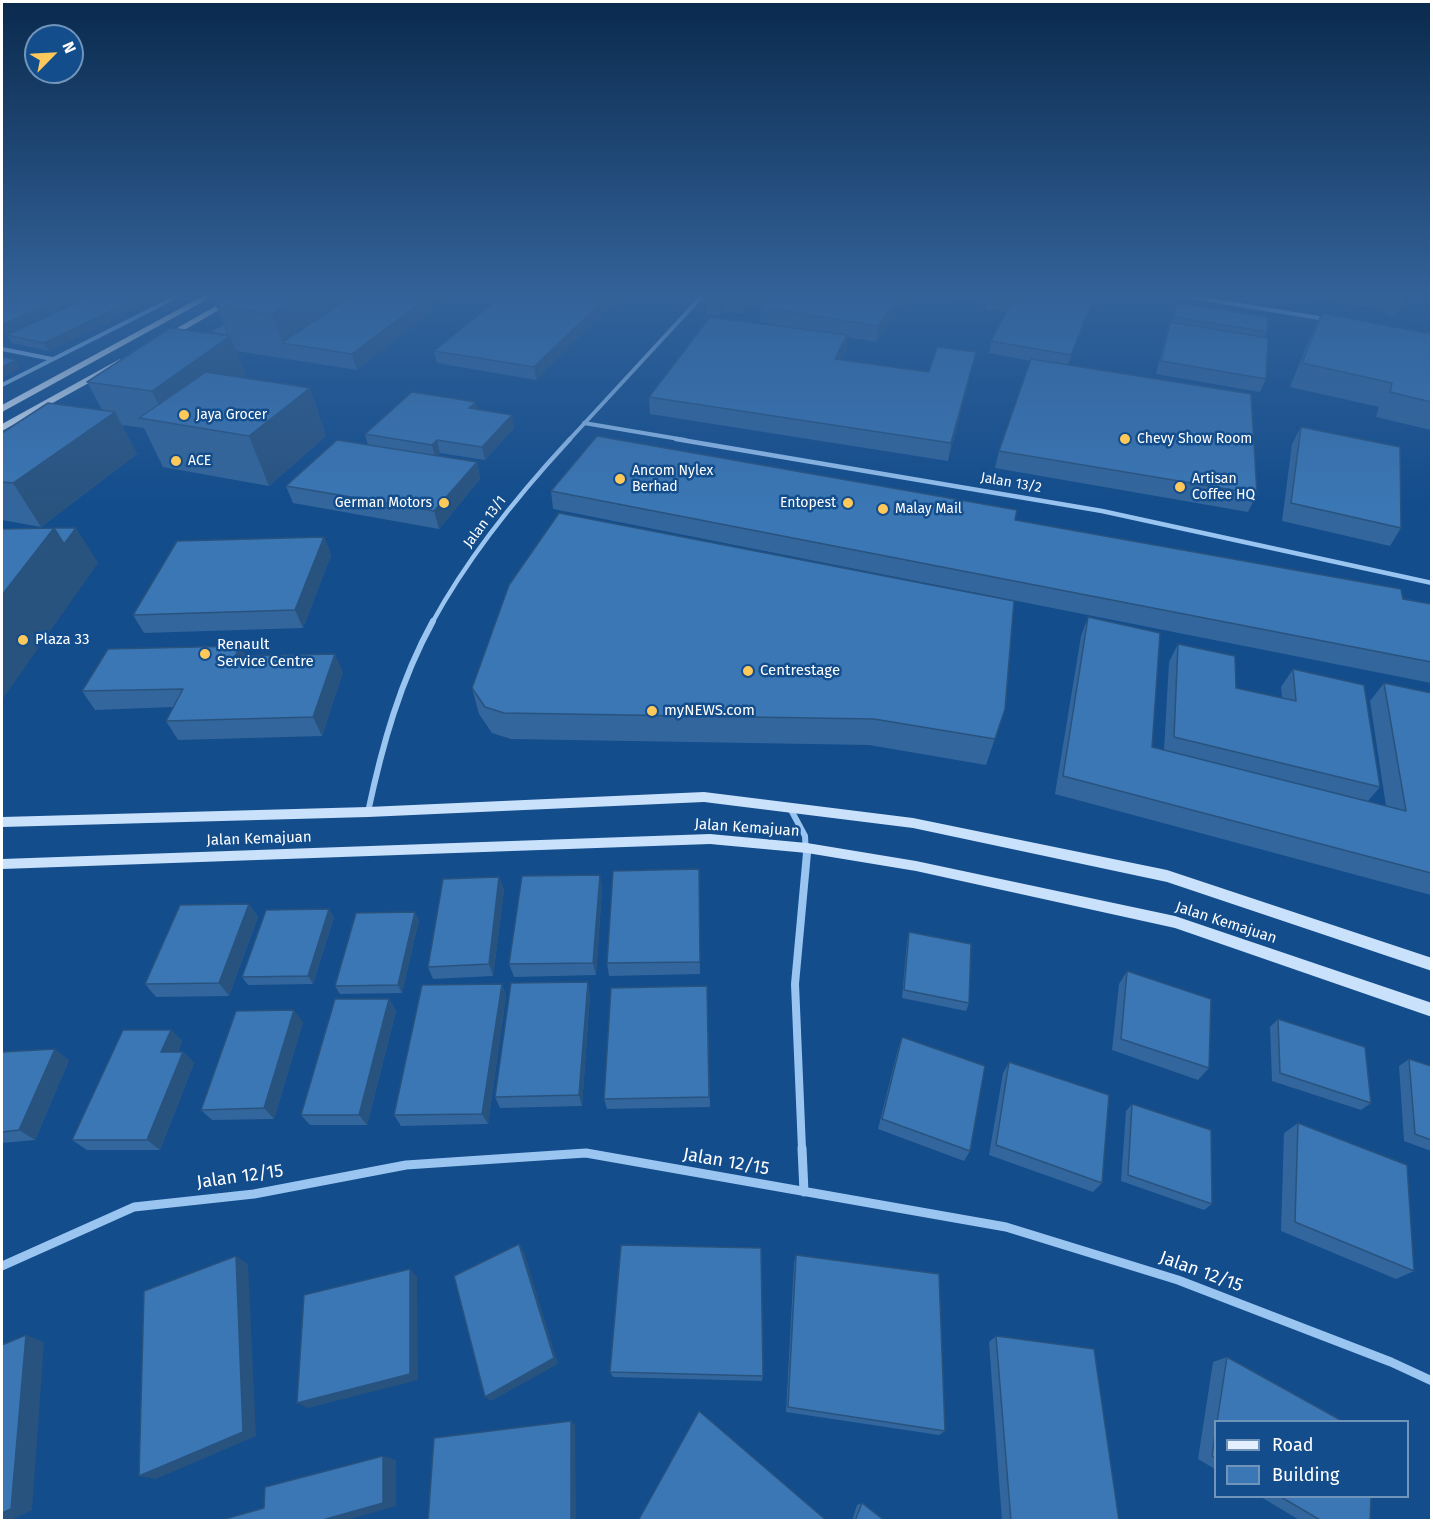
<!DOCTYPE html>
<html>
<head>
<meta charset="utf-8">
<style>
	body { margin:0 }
	#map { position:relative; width:1433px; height:1522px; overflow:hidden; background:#134d8c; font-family:"Fira Sans",sans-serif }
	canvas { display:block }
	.frame { position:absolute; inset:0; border:3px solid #fff; pointer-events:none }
	.legend { position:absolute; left:1214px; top:1420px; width:195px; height:78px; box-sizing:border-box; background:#134d8c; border:2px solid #7194ba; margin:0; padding:8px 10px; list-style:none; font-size:18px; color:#fff }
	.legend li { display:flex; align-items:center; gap:12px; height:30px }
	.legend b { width:30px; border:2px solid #7194ba }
	.north { position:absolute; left:24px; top:24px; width:60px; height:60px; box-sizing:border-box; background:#134d8c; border:2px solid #7194ba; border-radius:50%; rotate:66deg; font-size:16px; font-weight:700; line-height:24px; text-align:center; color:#fff }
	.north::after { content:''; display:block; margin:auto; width:21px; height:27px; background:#ffc85a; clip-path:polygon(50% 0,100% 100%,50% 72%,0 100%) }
</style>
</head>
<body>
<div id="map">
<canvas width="1433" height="1522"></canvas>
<div class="frame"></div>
<ul class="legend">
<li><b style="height:8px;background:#e4f0ff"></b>Road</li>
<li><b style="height:16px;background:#3b77b5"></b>Building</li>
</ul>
<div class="north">N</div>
</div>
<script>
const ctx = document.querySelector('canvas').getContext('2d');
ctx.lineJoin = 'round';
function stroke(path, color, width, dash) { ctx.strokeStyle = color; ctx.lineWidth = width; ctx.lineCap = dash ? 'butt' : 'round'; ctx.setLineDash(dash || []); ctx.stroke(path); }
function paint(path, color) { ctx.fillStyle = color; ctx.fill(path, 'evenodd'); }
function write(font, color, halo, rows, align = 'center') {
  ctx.font = font + ' "Fira Sans",sans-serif'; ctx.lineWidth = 5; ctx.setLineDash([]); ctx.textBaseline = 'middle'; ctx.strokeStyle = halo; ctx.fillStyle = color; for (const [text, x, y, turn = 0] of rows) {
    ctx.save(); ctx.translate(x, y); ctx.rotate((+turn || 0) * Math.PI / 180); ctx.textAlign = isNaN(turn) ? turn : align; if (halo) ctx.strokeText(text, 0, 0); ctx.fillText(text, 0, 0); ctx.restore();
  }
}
stroke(new Path2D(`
	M1180 295 1325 319
	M2 301 14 295
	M2 349 52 359
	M2 385 180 295
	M584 423 685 440
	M569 440 703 295`), '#9bc5f1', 4);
stroke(new Path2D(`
	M676 439 1102 511 1432 583
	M432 623C469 555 518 495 570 439`), '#9bc5f1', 4.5);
stroke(new Path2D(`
	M790 808 805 836 806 855
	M368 812C382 746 400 681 433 621`), '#9bc5f1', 6);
stroke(new Path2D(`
	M802 1149 795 984 807 853`), '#9bc5f1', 8);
stroke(new Path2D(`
	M802 1148 804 1192
	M2 1266 134 1207 254 1194 406 1165 586 1153 1006 1227 1178 1280 1391 1362 1432 1381`), '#9bc5f1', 9);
paint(new Path2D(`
	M704 792 913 818 1167 870 1432 958V971L1167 882 913 828 704 802 368 817 2 827V817L368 807Z
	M710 834 807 843 916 861 1175 916 1432 1003V1017L1175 928 916 871 807 853 710 844 2 869V859Z`), '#c9e1fb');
paint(new Path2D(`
	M205 295H215L2 412V405Z
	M235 295H245L165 341 158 339Z
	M120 359 125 362 123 364 2 431V424Z`), '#e4f0ff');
paint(new Path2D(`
	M93 295H163L49 351 12 343 7 335Z
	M235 295H455L446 302 430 299 432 311 357 370 236 351 246 375 242 378 310 388 326 436 269 486 163 467 144 428 122 425 137 454 41 527 2 520V433L102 410 87 382 211 333 210 332 224 324 216 306Z
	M493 295H621L536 380 437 363 434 351 499 298 494 297Z
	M709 295H905V299L876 342 847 337 846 351 841 360 929 372 972 368 948 461 650 414 649 397 794 328 760 322 761 308 750 306 744 314 724 311 719 316 706 314V298Z
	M948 295H977L973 301 948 297Z
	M988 295H1088L1087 300 1089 312 1068 365 1257 494 1248 512 995 468 999 451 1031 361 989 353 991 341 1007 312 985 309Z
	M1294 295H1411L1394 317 1385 315V309Z
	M1177 303 1267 332 1265 337 1266 379 1260 392 1156 374 1166 334 1171 322Z
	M1322 313 1431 334V430L1376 417 1379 407 1290 387 1311 335Z
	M477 410 514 428 485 460 440 453 437 456 477 462 480 479 439 529 293 503 286 486 368 445 365 434Z
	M1301 427 1401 528 1390 546 1282 521 1292 444Z
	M551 491 1015 520 1431 604V683L553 509Z
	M324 537 331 555 303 628 144 633 133 615Z
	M1088 617 1152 747 1164 750 1169 662 1178 644 1236 688 1282 698 1281 687 1293 669 1380 787 1368 801 1386 806 1370 701 1384 683 1431 693V895L1055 794 1081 636Z
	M246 656 343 672 322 736 178 740 166 721 174 707 95 710 82 691Z
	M472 688 1005 709 986 765 869 745 511 739 492 733 479 714Z
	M699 869 700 974 609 976 607 963Z
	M499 877 504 890 493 976 433 979 428 967Z
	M602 888 596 975 514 977 509 964Z
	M249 904 258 917 229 996 156 997 145 984Z
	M334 917 313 984 248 985 242 977Z
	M419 920 402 993 340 994 335 986Z
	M909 932 969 1003 966 1011 902 998 907 941Z
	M1127 971 1209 1068 1198 1080 1112 1050 1119 984Z
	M502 984 506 996 488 1124 401 1126 394 1115Z
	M707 986 710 1107 607 1109 604 1099Z
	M590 994 582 1106 500 1108 495 1097Z
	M389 999 396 1011 367 1125H310L301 1115Z
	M1278 1019 1371 1103 1361 1110 1272 1081 1270 1027Z
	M303 1022 274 1119 212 1120 201 1110Z
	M171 1030 182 1041 178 1052H183L194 1063 160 1150H87L72 1140Z
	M902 1037 970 1151 964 1161 878 1129 898 1049Z
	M2 1052 69 1060 35 1140 2 1143Z
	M1409 1059 1431 1066V1151L1404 1141 1399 1066Z
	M1009 1062 1102 1183 1093 1192 989 1155 1003 1073Z
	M1132 1104 1212 1204 1204 1210 1121 1181 1126 1111Z
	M1298 1123 1414 1271 1396 1279 1281 1231 1284 1133Z
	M796 1255 945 1431 939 1435 786 1412 794 1263Z
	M996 1336 1119 1521H1002L989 1342Z
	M1227 1357 1344 1422H1215V1469L1198 1459 1213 1362Z
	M610 1372 763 1376 762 1381 613 1377Z
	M1261 1497H1371L1370 1521H1301Z
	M862 1503 885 1521H852L857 1505Z`), '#33669c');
paint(new Path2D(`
	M68 295H89L2 335V325Z
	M144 295H163L49 351 44 343Z
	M291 295H368L282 343 288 359 272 314Z
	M444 295H455L446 302Z
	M609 295H621L536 380 534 367Z
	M724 295V311L719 316 720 300Z
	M746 295H750V306L744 314V298Z
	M766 295H776L765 308Z
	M899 295H905V299L876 342 878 326Z
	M1408 295H1411L1394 317 1401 305Z
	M429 296 432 311 357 370 352 354Z
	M1092 301 1089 312 1067 367 1071 355Z
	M847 335 846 351 833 376 835 359Z
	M230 336 246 375 180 425 167 423 152 391Z
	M976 352 972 368 948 461 951 443Z
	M16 360 20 368 2 378V367Z
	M310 388 326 436 269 486 249 436Z
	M476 402 478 414 469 408Z
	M115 412 137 454 41 527 13 483Z
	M512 415 514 428 485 460 482 447Z
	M437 440 440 453 435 458 432 445Z
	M477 462 480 479 439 529 434 511Z
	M54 528H76L98 563 2 700V595Z
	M324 537 331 555 303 628 295 610Z
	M241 646 250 664 235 656Z
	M335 654 343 672 322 736 313 717Z
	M600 875 602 888 596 975 593 963Z
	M499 877 504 890 493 976 489 964Z
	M249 904 258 917 229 996 219 983Z
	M329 909 334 917 313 984 308 976Z
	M415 912 419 920 402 993 398 985Z
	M588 982 590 994 582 1106 579 1095Z
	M502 984 506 996 488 1124 482 1114Z
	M389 999 396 1011 367 1125 359 1115Z
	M294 1010 303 1022 274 1119 264 1108Z
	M171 1030 182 1041 173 1064 161 1052Z
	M55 1049 69 1060 35 1140 19 1130Z
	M183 1052 194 1063 160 1150 147 1140Z
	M519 1244 524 1252 558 1364 491 1401 485 1397Z
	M236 1256 248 1264 256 1436 156 1479 139 1476Z
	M410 1269 417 1277 418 1380 308 1408 297 1403Z
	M26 1335 44 1342 32 1510 9 1521H2V1513Z
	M571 1421 575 1425 576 1521H571Z
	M383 1456 396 1460V1506L344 1521H326V1519Z`), '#29537f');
const building = new Path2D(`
	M17 295H68L2 325V302Z
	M93 295H144L44 343 7 335Z
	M235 295H302L272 314 216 306Z
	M353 295 429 296 352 354 282 343Z
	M503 295H609L534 367 434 351Z
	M709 295H724L720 300 706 298Z
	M725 295H746L744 298Z
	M771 295H899L878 326 761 307Z
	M988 295H1087L1085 299 1092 301 1071 355 991 341 1013 300 987 297Z
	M1376 295H1408L1401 305 1392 303 1391 297Z
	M1177 303 1268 317 1267 332 1174 317Z
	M1322 313 1431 334V402L1390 392 1392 383 1302 363Z
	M710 317 847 335 835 359 929 372 937 347 976 352 951 443 649 397Z
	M1170 322 1268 338 1266 379 1161 361Z
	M224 324 228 335 210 332Z
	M170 328 230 336 152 391 87 382Z
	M2 357 16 360 2 367Z
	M1031 359 1251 394 1257 494 999 451Z
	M206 372 310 388 249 436 139 418Z
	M412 392 476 402 469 408 512 415 482 447 437 440 432 445 365 434Z
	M48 403 115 412 13 483 2 482V433Z
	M1301 427 1400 447 1401 528 1291 503Z
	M597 436 1017 510 1015 520 1401 589 1403 599 1431 604V662L551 491Z
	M337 440 477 462 434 511 286 486Z
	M559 513 1014 601 1005 709 995 739 874 719 504 713 485 707 472 688 509 585Z
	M54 528 2 595V529Z
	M54 528H76L64 544Z
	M324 537 295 610 133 615 177 541Z
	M1088 617 1160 633 1152 747 1406 811 1384 683 1431 693V873L1063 776Z
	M1178 644 1235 656 1236 688 1296 701 1293 669 1364 685 1380 787 1174 737Z
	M241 646 235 656 335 654 313 717 166 721 183 689 82 691 108 649Z
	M699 869 700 962 607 963 613 871Z
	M600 875 593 963 509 964 522 876Z
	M499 877 489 964 428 967 443 879Z
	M249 904 219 983 145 984 180 905Z
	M329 909 308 976 242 977 266 910Z
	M415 912 398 985 335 986 356 913Z
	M909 932 971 944 969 1003 904 990Z
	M1127 971 1211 999 1209 1068 1121 1039Z
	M588 982 579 1095 495 1097 511 983Z
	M502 984 482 1114 394 1115 422 985Z
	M707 986 709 1097 604 1099 611 988Z
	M335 999H389L359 1115H301Z
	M294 1010 264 1108 201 1110 236 1011Z
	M1278 1019 1365 1047 1371 1103 1280 1073Z
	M123 1030H171L161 1052H183L147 1140H72Z
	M902 1037 985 1066 970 1151 882 1119Z
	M55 1049 19 1130 2 1132V1052Z
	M1409 1059 1431 1066V1140L1415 1134Z
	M1009 1062 1109 1095 1102 1183 996 1145Z
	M1132 1104 1211 1130 1212 1204 1128 1175Z
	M1298 1123 1407 1165 1414 1271 1295 1222Z
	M519 1244 554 1358 485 1397 454 1276Z
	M621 1245 761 1248 763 1376 610 1372Z
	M796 1255 939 1274 945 1431 788 1407Z
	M236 1256 243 1432 139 1476 144 1291Z
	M410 1269V1374L297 1403 304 1295Z
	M26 1335 11 1509 2 1513V1345Z
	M996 1336 1094 1349 1119 1521H1011Z
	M1227 1357 1344 1422H1217Z
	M699 1411 827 1521H638Z
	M571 1421V1521H428L434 1438Z
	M1215 1434V1458L1212 1456Z
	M383 1456V1503L326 1519V1521H218L264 1508 265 1487Z
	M1281 1497H1371L1370 1521H1322Z
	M862 1503 885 1521H855Z`);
paint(building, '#3b77b5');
stroke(building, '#29537f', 1.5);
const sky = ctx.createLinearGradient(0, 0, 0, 508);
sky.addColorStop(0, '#0a2a4d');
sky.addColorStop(0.58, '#336299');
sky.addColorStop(1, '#33629900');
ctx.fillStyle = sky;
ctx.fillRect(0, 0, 1433, 508);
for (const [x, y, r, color] of [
	[184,415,6,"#ffc85a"],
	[1125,439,6,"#ffc85a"],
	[176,461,6,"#ffc85a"],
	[620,479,6,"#ffc85a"],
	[1180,487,6,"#ffc85a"],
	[444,503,6,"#ffc85a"],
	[848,503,6,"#ffc85a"],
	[883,509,6,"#ffc85a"],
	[23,640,6,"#ffc85a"],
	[205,654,6,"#ffc85a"],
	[748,671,6,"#ffc85a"],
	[652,711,6,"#ffc85a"]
]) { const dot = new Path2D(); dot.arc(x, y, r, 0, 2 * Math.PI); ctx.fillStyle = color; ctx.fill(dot); stroke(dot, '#134d8c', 2); }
write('14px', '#fff', '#134d8c', [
	["Jaya Grocer",196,415],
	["Chevy Show Room",1137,439],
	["ACE",188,461],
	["Ancom Nylex",632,471],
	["Berhad",632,487],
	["Artisan",1192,479],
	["Coffee HQ",1192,495],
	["German Motors",432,503,"right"],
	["Entopest",836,503,"right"],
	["Malay Mail",895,509]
], 'left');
write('14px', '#fff', '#134d8c', [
	["Jalan 13/2",1011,483,10],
	["Jalan 13/1",485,522,-53]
]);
write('15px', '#fff', '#134d8c', [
	["Plaza 33",35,640],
	["Renault",217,645],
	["Service Centre",217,662],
	["Centrestage",760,671],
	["myNEWS.com",664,711]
], 'left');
write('15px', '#fff', '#134d8c', [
	["Jalan Kemajuan",747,828,4],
	["Jalan Kemajuan",259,839,-2],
	["Jalan Kemajuan",1226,923,18]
]);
write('18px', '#fff', '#134d8c', [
	["Jalan 12/15",726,1162,10],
	["Jalan 12/15",240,1177,-8],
	["Jalan 12/15",1201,1272,20]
]);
</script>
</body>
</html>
